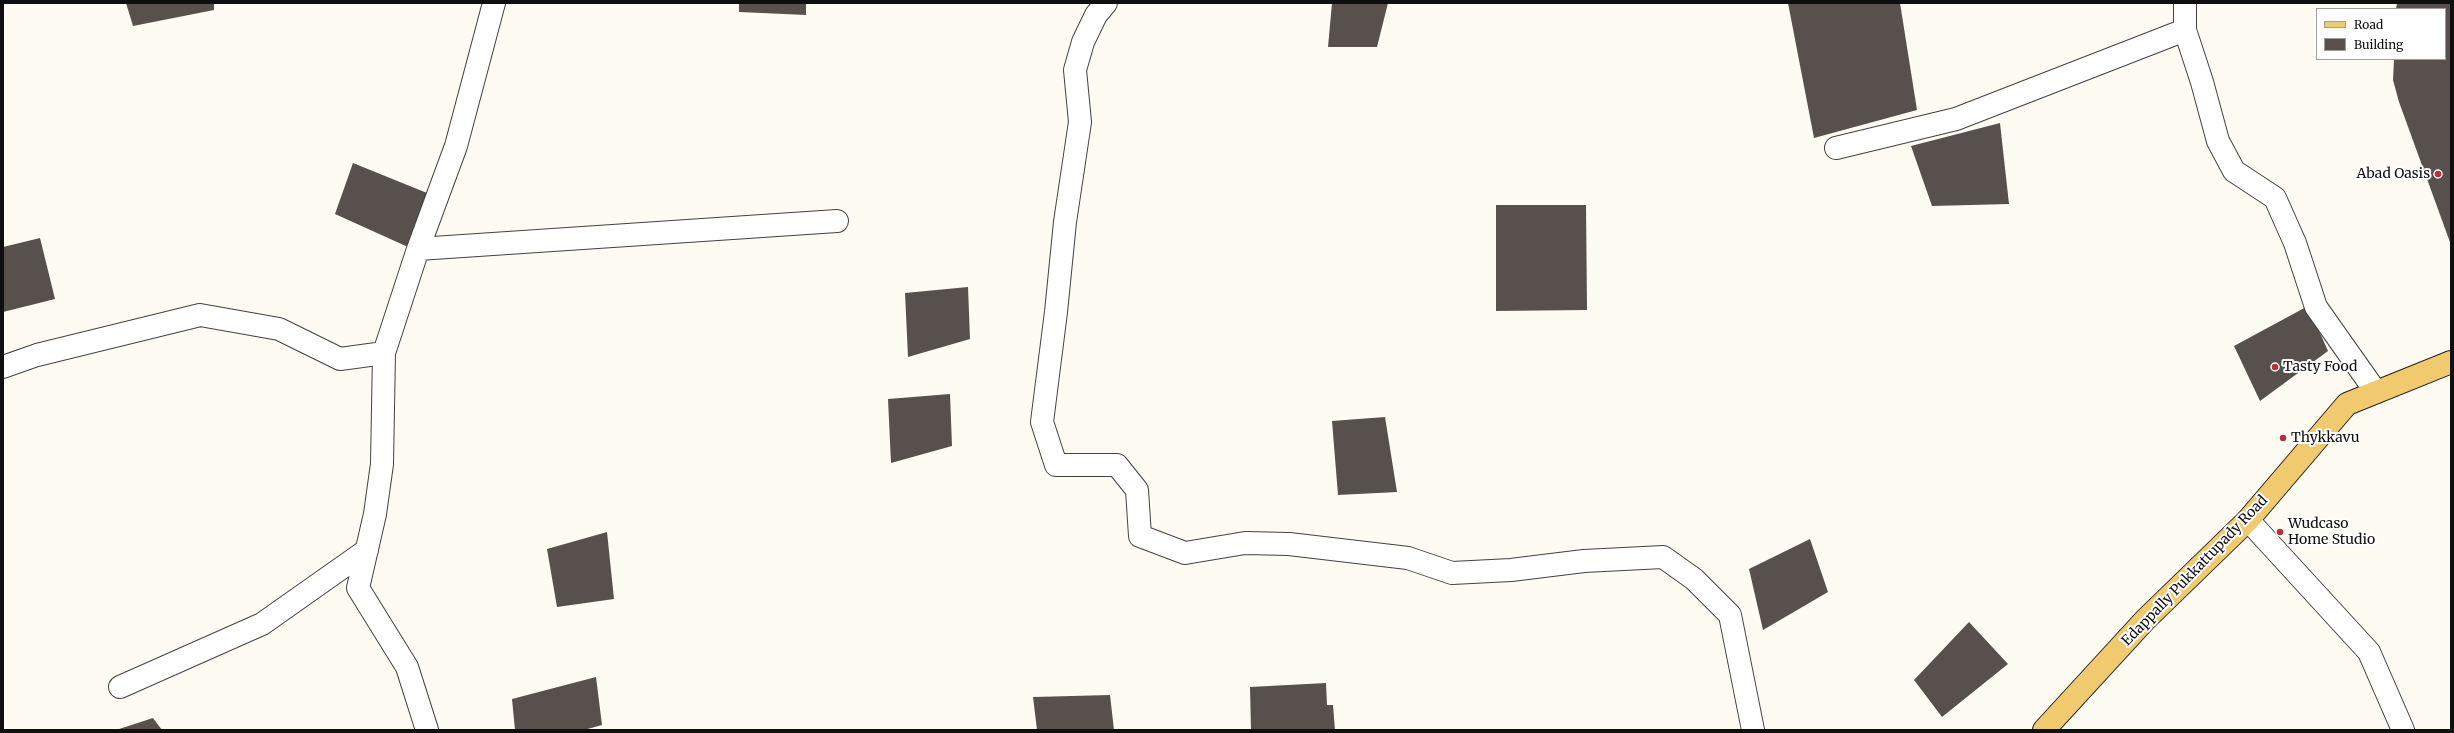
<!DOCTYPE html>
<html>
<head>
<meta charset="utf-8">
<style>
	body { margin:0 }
	#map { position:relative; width:2454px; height:733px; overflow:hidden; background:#fefbf2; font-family:Merriweather,serif }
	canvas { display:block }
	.frame { position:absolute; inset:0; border:4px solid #0f0f0f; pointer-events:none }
	.legend { position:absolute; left:2316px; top:8px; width:130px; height:52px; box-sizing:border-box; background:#fff; border:1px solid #9f9f9f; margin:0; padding:5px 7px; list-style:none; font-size:12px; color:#0f0f0f }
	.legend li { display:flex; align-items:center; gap:8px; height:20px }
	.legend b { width:20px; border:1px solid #9f9f9f }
</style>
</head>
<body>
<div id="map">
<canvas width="2454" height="733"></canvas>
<div class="frame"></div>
<ul class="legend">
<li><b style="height:5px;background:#f1ca70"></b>Road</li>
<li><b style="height:11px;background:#58504c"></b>Building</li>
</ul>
</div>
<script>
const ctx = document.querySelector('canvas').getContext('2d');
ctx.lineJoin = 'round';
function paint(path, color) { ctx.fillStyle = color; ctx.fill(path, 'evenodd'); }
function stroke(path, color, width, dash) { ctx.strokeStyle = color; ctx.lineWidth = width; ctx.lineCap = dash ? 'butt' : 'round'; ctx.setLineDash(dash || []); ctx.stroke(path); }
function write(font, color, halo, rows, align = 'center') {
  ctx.font = font + ' Merriweather,serif'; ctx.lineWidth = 4; ctx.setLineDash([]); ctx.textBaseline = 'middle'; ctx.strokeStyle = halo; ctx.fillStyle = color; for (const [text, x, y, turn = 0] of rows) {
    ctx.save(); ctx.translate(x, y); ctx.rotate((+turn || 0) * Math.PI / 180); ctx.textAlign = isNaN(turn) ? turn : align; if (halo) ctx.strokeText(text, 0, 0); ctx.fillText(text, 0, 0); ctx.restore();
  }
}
paint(new Path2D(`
	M126 3H214V10L133 26Z
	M739 3H806V15L739 12Z
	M1332 3H1388L1377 47H1328Z
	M1788 3H1900L1917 110 1814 138Z
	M2397 3H2451V245L2399 102 2393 80 2394 59H2445V9H2396Z
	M2000 123 2009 204 1932 206 1911 146Z
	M353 163 427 193 408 247 335 214Z
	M1496 205H1586L1587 310 1496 311Z
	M40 238 55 299 3 312V247Z
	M968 287 970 339 908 357 905 293Z
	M2308 306 2328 351 2260 401 2234 346Z
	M950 394 952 446 891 463 888 399Z
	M1385 417 1397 492 1338 495 1332 421Z
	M607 532 614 599 557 607 547 549Z
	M1810 539 1828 592 1763 630 1749 569Z
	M1969 622 2008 664 1942 717 1914 680Z
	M596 677 602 725 584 730H515L512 699Z
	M1326 683 1327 705H1333L1335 730H1251L1250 687Z
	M1110 695 1114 730H1037L1033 697Z
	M153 718 162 730H116Z`), '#58504c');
const minor = new Path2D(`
	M1106 3 1096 15 1083 42 1075 70 1080 122 1065 222 1056 312 1042 422 1056 465H1117L1137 490 1140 536 1185 553 1245 543 1289 544 1408 558 1452 573 1511 570 1584 561 1663 557 1694 579 1730 615 1753 730
	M2185 3V30L2202 82 2218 141 2234 171 2275 198 2295 243 2316 307 2376 392
	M1836 148 1956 119 2185 30
	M418 249 837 221
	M3 367 37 355 200 315 279 329 340 359 384 353
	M2248 520 2369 652 2403 730
	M120 687 262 624 367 550
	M427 730 407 667 358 588 375 514 382 464 384 353 418 249 456 146 494 3`);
const major = new Path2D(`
	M2044 730 2145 620 2248 520 2347 404 2451 362`);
stroke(minor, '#424242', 24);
stroke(major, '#202020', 24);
stroke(minor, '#fff', 22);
stroke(major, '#f1ca70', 22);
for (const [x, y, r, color] of [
	[2438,174,4,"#b82e3d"],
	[2275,367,4,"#b82e3d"],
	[2283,438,4,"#b82e3d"],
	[2280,532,4,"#b82e3d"]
]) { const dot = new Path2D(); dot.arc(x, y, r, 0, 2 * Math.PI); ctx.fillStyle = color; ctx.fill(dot); stroke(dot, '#fff', 1.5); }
write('14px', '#0f0f0f', '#fff', [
	["Abad Oasis",2430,174,"right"],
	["Tasty Food",2283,367],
	["Thykkavu",2291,438],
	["Wudcaso",2288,524],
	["Home Studio",2288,540]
], 'left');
write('14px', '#0f0f0f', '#fff', [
	["Edappally Pukkattupady Road",2195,571,-46]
]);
</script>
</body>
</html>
